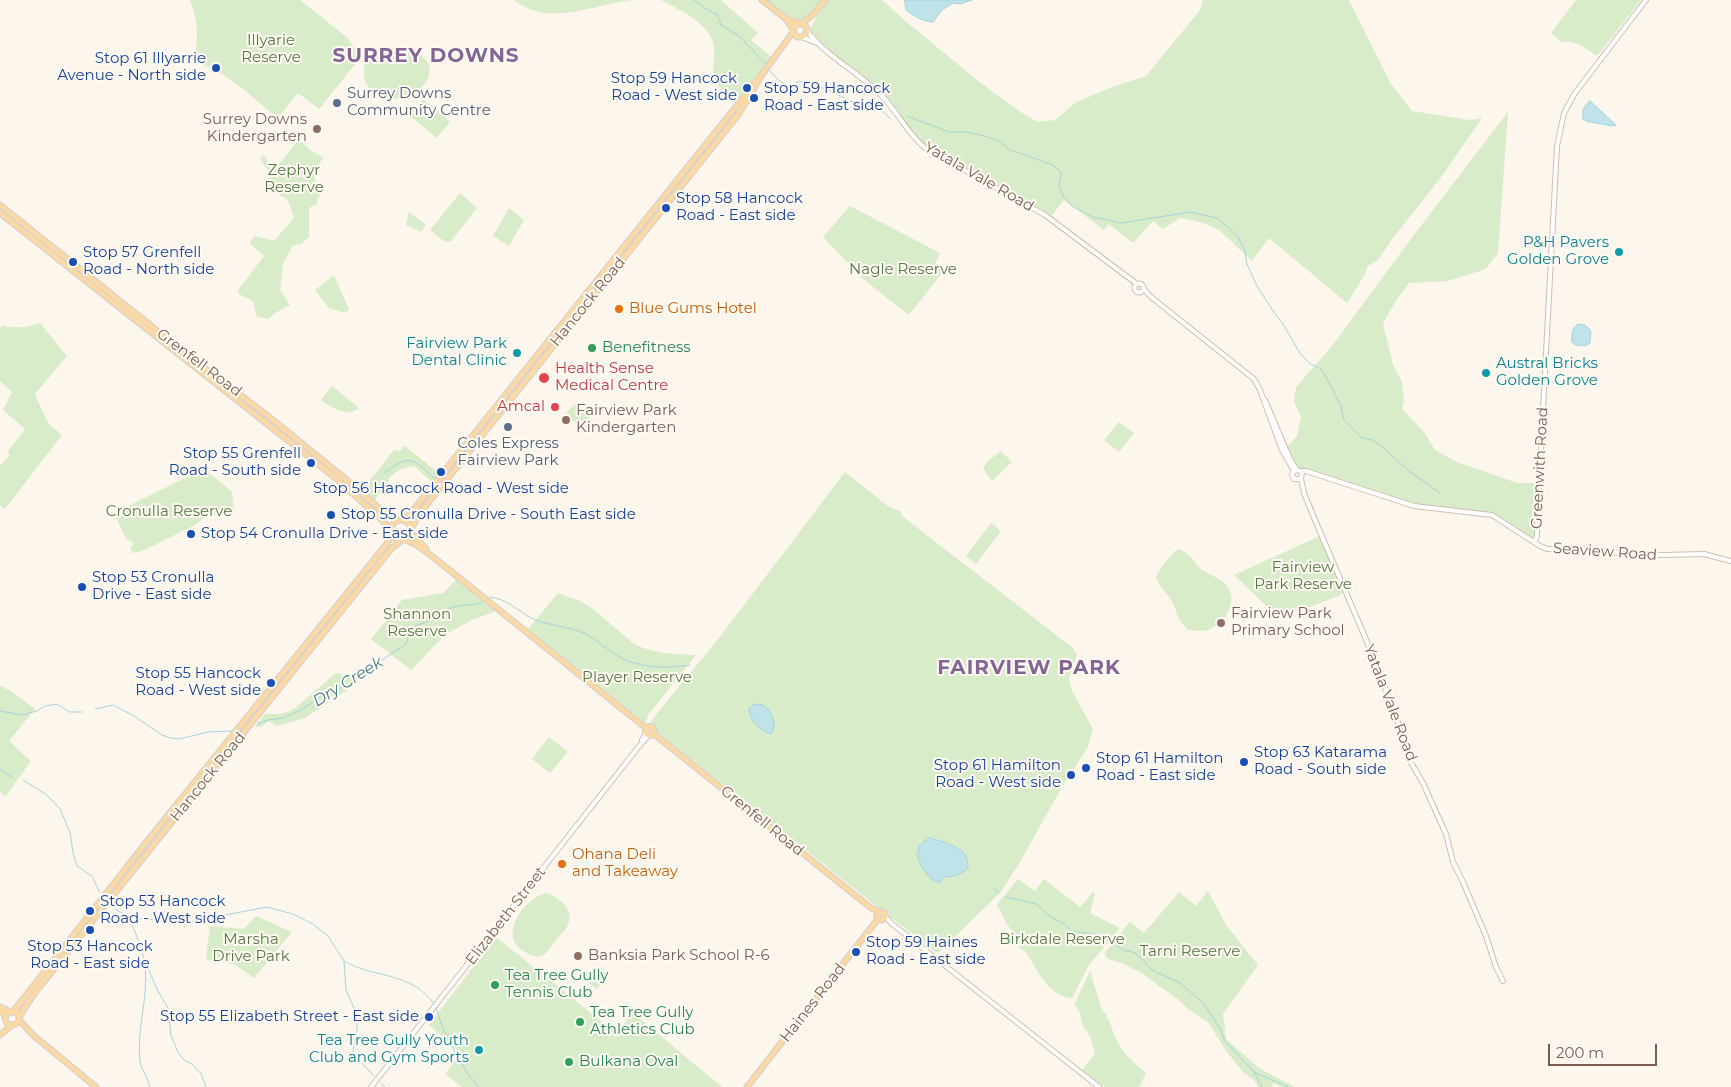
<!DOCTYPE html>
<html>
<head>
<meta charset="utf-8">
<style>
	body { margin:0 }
	#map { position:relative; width:1731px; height:1087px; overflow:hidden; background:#fdf6ec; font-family:Montserrat,sans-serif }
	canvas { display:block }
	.scale { position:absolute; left:1548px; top:1044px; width:109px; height:22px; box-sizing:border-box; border:2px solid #7a5c4d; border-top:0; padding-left:6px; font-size:15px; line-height:18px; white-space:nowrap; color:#7a5c4d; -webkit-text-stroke:4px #fffaf3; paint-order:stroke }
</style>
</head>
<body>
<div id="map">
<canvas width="1731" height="1087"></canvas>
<div class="scale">200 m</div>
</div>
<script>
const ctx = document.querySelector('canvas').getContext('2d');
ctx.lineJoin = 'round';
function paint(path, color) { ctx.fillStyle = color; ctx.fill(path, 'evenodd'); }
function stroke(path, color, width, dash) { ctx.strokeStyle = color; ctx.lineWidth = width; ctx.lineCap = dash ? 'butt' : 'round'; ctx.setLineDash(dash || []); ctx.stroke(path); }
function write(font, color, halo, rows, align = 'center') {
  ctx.font = font + ' Montserrat,sans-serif'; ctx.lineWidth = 4; ctx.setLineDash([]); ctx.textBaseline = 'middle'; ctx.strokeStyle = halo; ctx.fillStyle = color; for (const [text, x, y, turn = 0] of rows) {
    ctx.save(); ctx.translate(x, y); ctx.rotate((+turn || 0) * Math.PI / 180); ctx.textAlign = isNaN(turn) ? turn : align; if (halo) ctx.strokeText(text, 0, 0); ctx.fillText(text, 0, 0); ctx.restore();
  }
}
paint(new Path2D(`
	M190 0H300L348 38 360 58 319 109 298 93 278 118C252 98 226 70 194 62 198 39 199 22 190 0Z
	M514 0H632C595 4 548 28 514 0Z
	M657 0H721L758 33 751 40 772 58 737 103C727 95 717 87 713 74 713 65 716 52 713 42 706 21 679 10 661 0Z
	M762 0H825L802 23 792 21Z
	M828 0H882L903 19 978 81 1019 111 1038 122 1055 120 1075 103 1112 87 1146 76 1200 10 1203 0H1349L1391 84 1412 111 1469 120 1482 118 1442 176 1393 238 1378 260 1368 266 1364 276 1347 303 1269 238 1252 261 1218 229 1197 221 1180 218 1163 229 1153 221 1133 243 1109 224 1104 230 1064 200 1050 218 920 144 887 101 814 42 808 31Z
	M1576 0H1641L1597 56C1586 49 1575 39 1561 42L1551 33Z
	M400 47C469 62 401 124 368 87 365 83 364 78 364 73 363 52 383 48 400 47Z
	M423 99 450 122 437 138 409 115Z
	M1508 112 1498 253 1486 269 1448 281 1409 283 1396 301 1383 323 1393 365 1402 382 1404 399 1402 409 1424 432 1435 450 1457 462 1517 483H1540L1536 538 1531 541 1492 515 1396 501 1309 475C1297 470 1291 460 1286 448L1297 436 1301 417 1294 402 1296 387 1332 346 1413 236Z
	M299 139 310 150 324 158 313 171 320 196 317 199V204L309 208V237L301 244 293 245 283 264 280 290 290 305 275 313 268 319 257 317 253 301 239 294 238 290 264 256 249 243 255 236 274 241 294 218 288 200 263 185 271 175 260 159 264 155 274 171Z
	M460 193 477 208 451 241 445 242 430 230Z
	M850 206 940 253 935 263 945 269 909 315 863 279 823 237Z
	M509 208 524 220 509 246 493 236Z
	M409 212 426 225 421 232 406 225Z
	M334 275 349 310 345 313 329 308 315 290Z
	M40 323 67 356 35 394 48 423 62 435 5 509 0 505V466L10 454 7 452 25 429 3 410 12 392 0 381V329L2 326C16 328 27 328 40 323Z
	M332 386 359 408C349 418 330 407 321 400Z
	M575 404 591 416 579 427 566 413Z
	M1119 422 1134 433 1119 452 1104 440Z
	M405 446 441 475 434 484 414 466C403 468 395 470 388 480L389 481 373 502 361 491 394 450 400 451Z
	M1001 451 1012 462 992 481 983 468 988 461Z
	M201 466 232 492 234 510 214 515H207L197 524 142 551 132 553 130 547 133 545 132 542 126 539 115 515 116 512 191 475Z
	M845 472 889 507 900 511 902 516 1073 648 1077 655 1069 678 1072 691 1093 729 1088 747 1062 787 1020 862 1000 893 939 952H936L891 918 885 911 880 909 657 732 650 724 654 717 719 638Z
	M991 523 1001 531 976 564 966 556Z
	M1320 536 1343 591 1341 595 1302 610 1300 609 1278 617 1234 575Z
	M1178 549C1190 553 1193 561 1201 569 1209 576 1221 577 1227 586 1238 601 1227 620 1212 628 1206 632 1196 631 1189 630 1175 619 1179 614 1171 600 1166 592 1159 586 1156 577 1162 566 1168 557 1178 549Z
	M456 580 460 581 494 608V612L472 620 446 634 411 670 371 639 402 600 443 593Z
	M558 593 580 601 592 608 634 644C654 654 674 654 696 655L648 715 646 723 528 629Z
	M336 673 352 676 358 683 305 718 277 726 268 721 261 727H255L265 714H281L294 709Z
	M0 686 11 691 35 709 9 741 31 761 5 797 0 792Z
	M549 737 568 752 550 773 532 759Z
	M1018 879 1035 891 1044 879 1080 907 1093 892 1095 893 1090 913 1120 928 1089 965 1072 998C1056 998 1043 981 1036 969 1031 961 1028 951 1019 948L1022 943 1006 923 997 904Z
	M1208 891 1226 925 1258 965 1223 1014 1226 1039 1259 1068 1295 1087H1282L1274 1083 1271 1087H1258L1255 1081 1243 1072 1226 1051 1208 1022 1189 1010 1179 1000 1141 973 1124 964 1108 959 1105 955 1106 951 1130 922 1144 933 1179 892 1196 906Z
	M546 893C560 897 576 911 567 927 564 932 558 937 555 942 551 946 547 954 541 956 535 958 525 953 520 949 500 930 526 898 546 893Z
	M256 916 292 932 254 978 234 964 206 959 210 926 244 929Z
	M496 937 616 1033 633 1013 722 1087H462L445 1074 461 1053 429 1025Z
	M600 968 608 974 597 989 589 983Z
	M1090 971 1102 1010C1111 1018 1112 1033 1118 1043 1124 1055 1136 1064 1146 1073L1139 1087H1104L1082 1070 1095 1054 1090 1036 1083 1026 1079 1010 1074 1005Z`), '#d8ecc9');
const water = new Path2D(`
	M905 0H972L960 4 953 3 942 10 933 22C922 21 915 17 906 10Z
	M1590 101 1616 125 1612 126 1586 121 1583 119C1581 111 1584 106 1590 101Z
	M1578 324 1585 325 1591 331 1590 343 1585 346 1576 345 1572 342C1571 334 1572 328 1578 324Z
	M761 704C771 708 778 724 771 734 761 732 749 720 749 709L753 705Z
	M928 838C935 838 959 847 963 852 967 856 968 863 968 868 963 873 952 879 946 876L939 883C927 878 921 867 917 855L919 852 918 848Z`);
paint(water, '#bfe3e8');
stroke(water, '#a5d3da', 1);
stroke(new Path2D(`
	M694 0 709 11 717 14 721 25 739 36 766 64
	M768 68C775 78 779 82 791 86L797 82H808L818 88H825L850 101 880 109 891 119
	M907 116 949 132H966L985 136 999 141 1010 150 1053 165 1061 172 1059 186 1063 196 1072 206 1093 217 1121 223 1191 212 1217 218 1228 227 1237 236 1244 248 1247 264 1257 286 1273 311 1283 324 1300 353 1309 363 1321 369 1331 386 1341 407 1344 420 1362 438 1372 440 1380 445 1409 471 1440 493
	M383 474C408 454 412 457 434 478
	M490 597C507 599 517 610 531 618 548 626 569 626 586 634 598 640 607 650 618 656 639 668 667 669 690 665
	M95 709 113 705 134 716 162 735 171 738 179 739 208 732 232 731
	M0 711 22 715 37 711 45 706 57 704 70 712H82
	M257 724 268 720 283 718 303 709 322 696 352 683 368 669 405 645C409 639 408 632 413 628 417 624 423 624 427 622 436 618 441 611 451 608 461 604 471 606 481 603
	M0 769 12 777
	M23 780 47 795 60 809 70 832 73 852 77 866 92 876 99 891
	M994 889 999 892
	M1006 897 1036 904 1048 915 1064 924 1073 932C1083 931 1096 935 1106 938
	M115 909 129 917 180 923
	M129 917C135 933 143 948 145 965 149 997 136 1029 140 1062 142 1071 148 1078 150 1087
	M189 922 267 907 293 914 313 924 328 936 344 961 346 990 354 1008 357 1019V1029L353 1050 355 1056 374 1076
	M1116 945 1125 951H1130L1137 954 1152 970 1180 983 1203 1003 1219 1027 1225 1041 1254 1072 1262 1087
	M344 961C375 979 411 971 434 1004
	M147 966 158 991 168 1008 171 1036 178 1052 183 1059 193 1065 201 1074 206 1087
	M436 1007 442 1026 455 1052 468 1074 479 1087
	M1254 1072 1288 1087
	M381 1083 385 1087`), '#a5d3da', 1);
const minor = new Path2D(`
	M808 32C827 57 858 72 881 95 897 111 907 133 925 148L1045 215 1137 284
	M802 37 817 43
	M1134.5 288a4.5 4.5 0 1 1 9 0a4.5 4.5 0 1 1-9 0Z
	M1143 288 1151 297 1254 379 1260 390 1282 450 1294 471
	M1265 400 1290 459 1297 470
	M1301 471H1306L1414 506 1492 515 1540 546 1547 549 1578 548 1628 554 1664 555 1704 554 1731 561
	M1301 479H1294L1292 475 1294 471 1298 470 1302 472 1301 479 1304 493 1315 520 1365 637 1395 713 1410 761 1423 783 1446 834 1453 862 1463 882 1486 936 1496 967 1503 981
	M1534 542 1537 536V522L1557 146 1564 113 1575 93 1646 0
	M642 740 646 733
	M885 916 891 923 1099 1087
	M371 1087 640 745 649 735`);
const major = new Path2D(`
	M762 0 786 19 793 29
	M786 19 806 26 807 33 802 37H797L793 32 795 26 799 23
	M802 23 814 14 825 0
	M0 205 190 357 268 416 343 477 380 509 398 520
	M0 213 333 476 380 518 391 530
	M400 520 408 516 415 508 759 78
	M391 530a10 10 0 1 1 20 0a10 10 0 1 1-20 0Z
	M411 529 420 513 738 115 763 73 793 32
	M411 532 426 549
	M404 539 415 544 433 557 646 728
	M645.5 731a4.5 4.5 0 1 1 9 0a4.5 4.5 0 1 1-9 0Z
	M654 734 871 908 884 913 885 918 882 920 877 918V915L880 913
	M0 1007 10 1012
	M0 1011 6 1016
	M5 1018a7 7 0 1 1 14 0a7 7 0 1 1-14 0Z
	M13 1012 149 839 386 545 392 534
	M19 1017 33 995 391 549 402 540
	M19 1020 34 1036 96 1087
	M0 1035 12 1025
	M747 1087 878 919`);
stroke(minor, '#d1beb0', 6);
stroke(major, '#dad1cd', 7);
stroke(minor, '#fff', 4);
stroke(major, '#fbd9a5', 4.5);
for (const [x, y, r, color] of [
	[216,68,5,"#1a4fb4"],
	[747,88,5,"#1a4fb4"],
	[754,98,5,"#1a4fb4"],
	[337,103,5,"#5c6f8a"],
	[317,129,5,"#8d6e63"],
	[666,208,5,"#1a4fb4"],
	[1619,252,5,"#0f9aa8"],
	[73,262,5,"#1a4fb4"],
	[619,309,5,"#e8710a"],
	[592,348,5,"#2e9e5b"],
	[517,353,5,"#0f9aa8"],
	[1486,373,5,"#0f9aa8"],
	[544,378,6,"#e0444e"],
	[555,407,5,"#e0444e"],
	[566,420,5,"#8d6e63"],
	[508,427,5,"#5c6f8a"],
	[311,463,5,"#1a4fb4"],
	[441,472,5,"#1a4fb4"],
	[331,515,5,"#1a4fb4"],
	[191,534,5,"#1a4fb4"],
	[82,587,5,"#1a4fb4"],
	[1221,623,5,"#8d6e63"],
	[271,683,5,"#1a4fb4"],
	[1244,762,5,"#1a4fb4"],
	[1086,768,5,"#1a4fb4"],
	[1071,775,5,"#1a4fb4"],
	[562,864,5,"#e8710a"],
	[90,911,5,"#1a4fb4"],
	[90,930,5,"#1a4fb4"],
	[856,952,5,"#1a4fb4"],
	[578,956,5,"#8d6e63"],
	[495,985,5,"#2e9e5b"],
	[429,1017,5,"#1a4fb4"],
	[580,1022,5,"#2e9e5b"],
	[479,1050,5,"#0f9aa8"],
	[569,1062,5,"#2e9e5b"]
]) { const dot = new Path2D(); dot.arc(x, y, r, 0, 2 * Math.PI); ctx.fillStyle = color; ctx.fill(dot); stroke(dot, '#fffaf3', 2); }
write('15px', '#537a41', '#fffaf3', [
	["Illyarie",271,41],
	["Reserve",271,58],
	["Zephyr",294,171],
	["Reserve",294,188],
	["Nagle Reserve",903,270],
	["Cronulla Reserve",169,512],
	["Fairview",1303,568],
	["Park Reserve",1303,585],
	["Shannon",417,615],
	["Reserve",417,632],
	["Player Reserve",637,678],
	["Marsha",251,940],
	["Drive Park",251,957],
	["Birkdale Reserve",1062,940],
	["Tarni Reserve",1190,952]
]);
write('15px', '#164399', '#fffaf3', [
	["Stop 61 Illyarrie",206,59,"right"],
	["Avenue - North side",206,76,"right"],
	["Stop 59 Hancock",737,79,"right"],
	["Road - West side",737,96,"right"],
	["Stop 59 Hancock",764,89],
	["Road - East side",764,106],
	["Stop 58 Hancock",676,199],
	["Road - East side",676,216],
	["Stop 57 Grenfell",83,253],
	["Road - North side",83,270],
	["Stop 55 Grenfell",301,454,"right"],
	["Road - South side",301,471,"right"],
	["Stop 56 Hancock Road - West side",441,489,"center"],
	["Stop 55 Cronulla Drive - South East side",341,515],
	["Stop 54 Cronulla Drive - East side",201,534],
	["Stop 53 Cronulla",92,578],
	["Drive - East side",92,595],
	["Stop 55 Hancock",261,674,"right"],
	["Road - West side",261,691,"right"],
	["Stop 63 Katarama",1254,753],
	["Road - South side",1254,770],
	["Stop 61 Hamilton",1096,759],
	["Road - East side",1096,776],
	["Stop 61 Hamilton",1061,766,"right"],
	["Road - West side",1061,783,"right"],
	["Stop 53 Hancock",100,902],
	["Road - West side",100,919],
	["Stop 59 Haines",866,943],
	["Road - East side",866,960],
	["Stop 53 Hancock",90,947,"center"],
	["Road - East side",90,964,"center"],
	["Stop 55 Elizabeth Street - East side",419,1017,"right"]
], 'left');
write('15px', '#4e5e75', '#fffaf3', [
	["Surrey Downs",347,94],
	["Community Centre",347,111],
	["Coles Express",508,444,"center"],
	["Fairview Park",508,461,"center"]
], 'left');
write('15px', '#785e54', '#fffaf3', [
	["Surrey Downs",307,120,"right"],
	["Kindergarten",307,137,"right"],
	["Fairview Park",576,411],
	["Kindergarten",576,428],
	["Fairview Park",1231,614],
	["Primary School",1231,631],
	["Banksia Park School R-6",588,956]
], 'left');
write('15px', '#7a5c4d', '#fffaf3', [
	["Yatala Vale Road",979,177,30],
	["Hancock Road",588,302,-51],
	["Grenfell Road",199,363,37],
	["Greenwith Road",1540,468,-87],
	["Seaview Road",1605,552,4],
	["Yatala Vale Road",1390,703,69],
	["Hancock Road",208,777,-51],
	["Grenfell Road",762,821,39],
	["Elizabeth Street",506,916,-52],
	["Haines Road",813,1003,-52]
]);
write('15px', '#0d838f', '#fffaf3', [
	["P&H Pavers",1609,243],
	["Golden Grove",1609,260],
	["Fairview Park",507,344],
	["Dental Clinic",507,361],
	["Austral Bricks",1496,364,"left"],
	["Golden Grove",1496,381,"left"],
	["Tea Tree Gully Youth",469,1041],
	["Club and Gym Sports",469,1058]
], 'right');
write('15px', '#c56008', '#fffaf3', [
	["Blue Gums Hotel",629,309],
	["Ohana Deli",572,855],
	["and Takeaway",572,872]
], 'left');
write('15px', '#27864d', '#fffaf3', [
	["Benefitness",602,348],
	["Tea Tree Gully",505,976],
	["Tennis Club",505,993],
	["Tea Tree Gully",590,1013],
	["Athletics Club",590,1030],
	["Bulkana Oval",579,1062]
], 'left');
write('15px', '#be3a42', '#fffaf3', [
	["Health Sense",555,369],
	["Medical Centre",555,386],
	["Amcal",545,407,"right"]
], 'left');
write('italic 16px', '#437c86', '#fffaf3', [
	["Dry Creek",348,682,-32]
]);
ctx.letterSpacing = '1px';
write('bold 20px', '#846695', '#fffaf3', [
	["SURREY DOWNS",426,56],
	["FAIRVIEW PARK",1029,668]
]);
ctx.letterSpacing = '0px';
</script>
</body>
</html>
